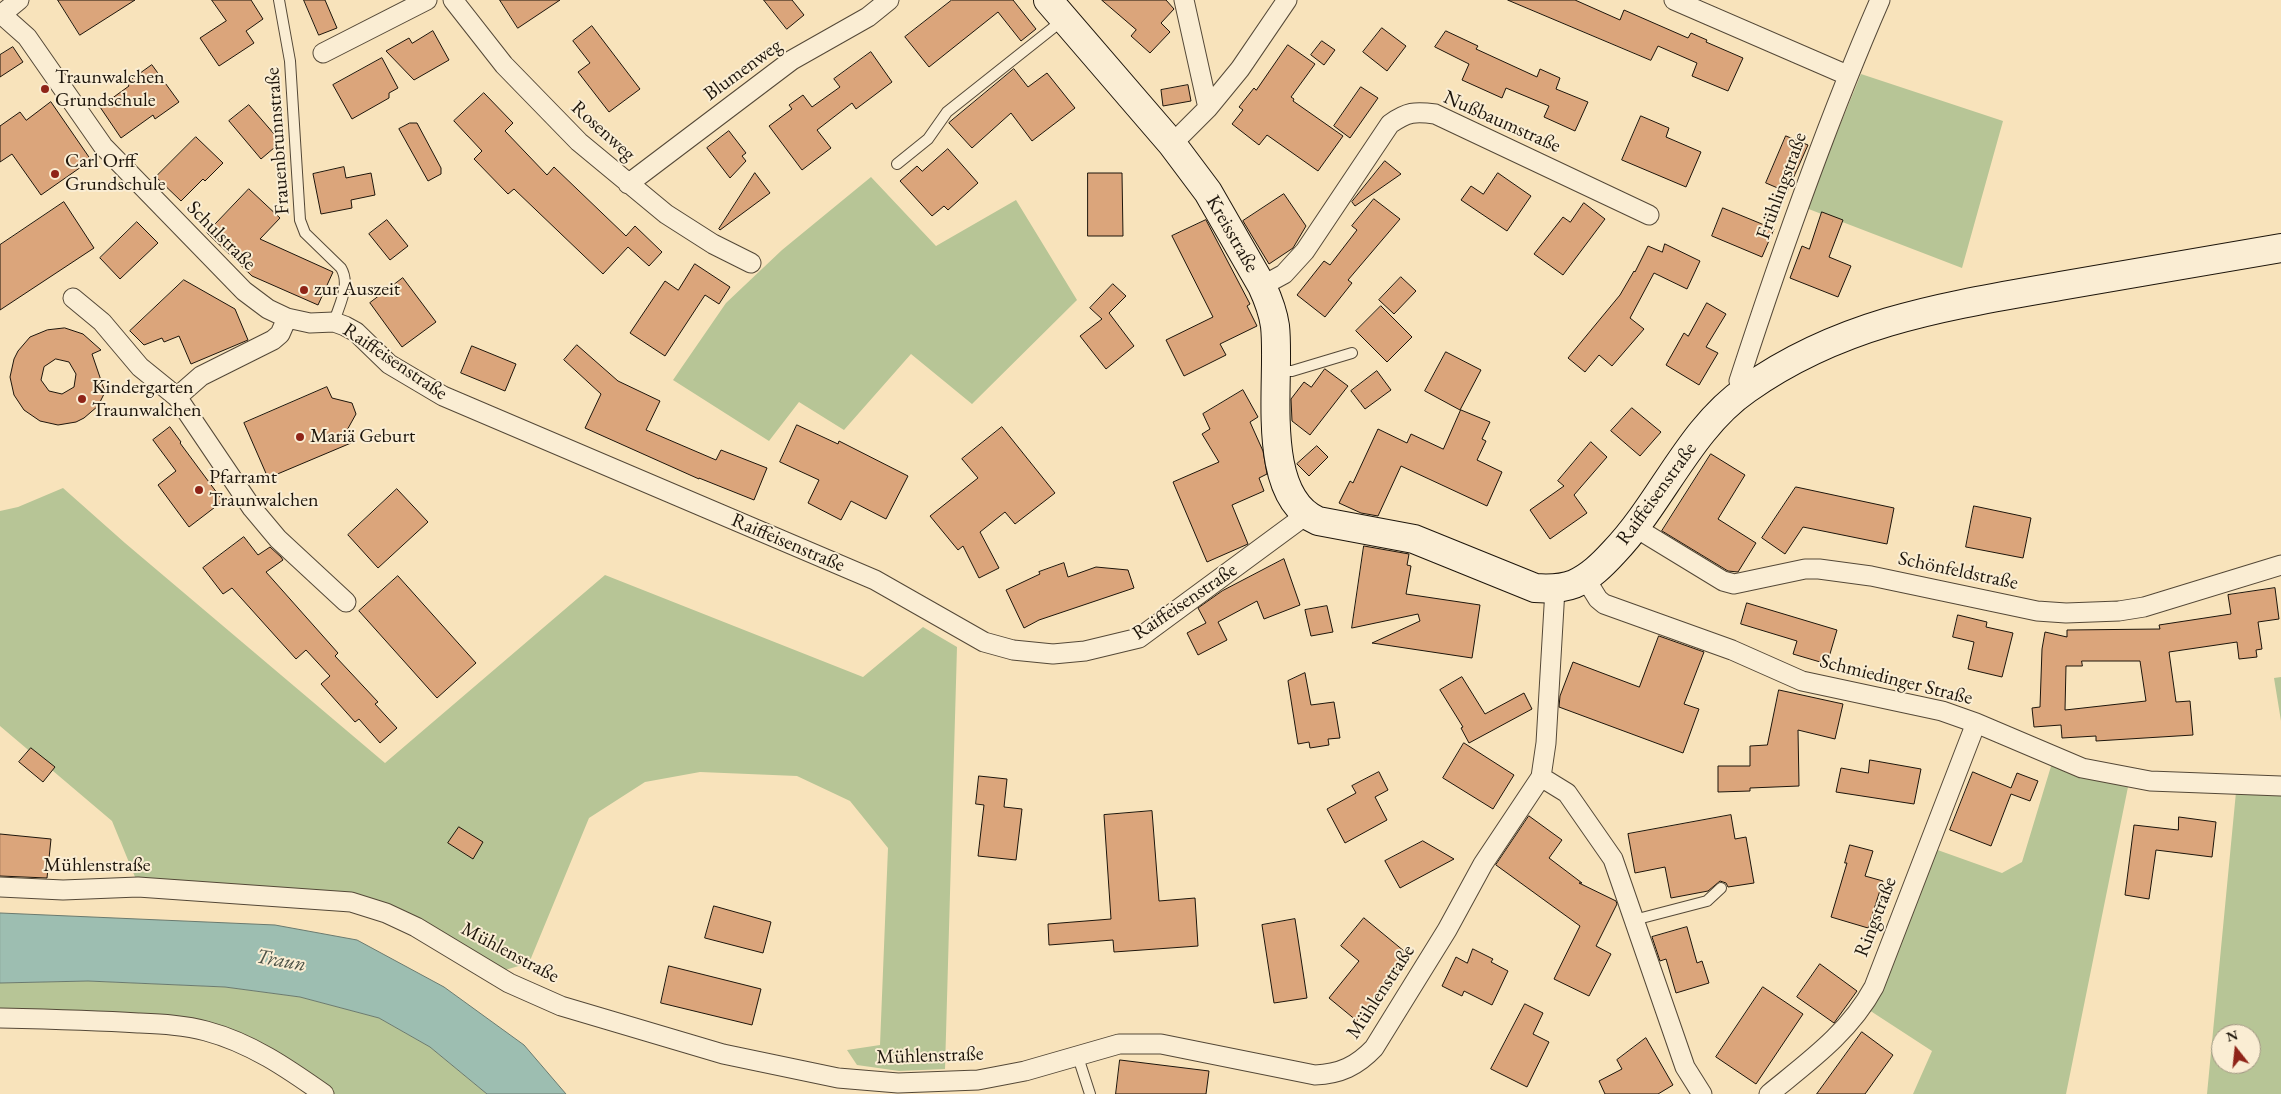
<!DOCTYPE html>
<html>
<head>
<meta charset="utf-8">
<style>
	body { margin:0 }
	#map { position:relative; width:2281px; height:1094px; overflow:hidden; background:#f8e3bb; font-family:"EB Garamond",serif }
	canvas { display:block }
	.north { position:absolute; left:2211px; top:1024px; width:50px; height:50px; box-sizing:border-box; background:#faedd3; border:1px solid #a29783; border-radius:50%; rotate:344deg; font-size:14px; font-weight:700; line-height:20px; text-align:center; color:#1d150b }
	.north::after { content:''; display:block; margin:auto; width:18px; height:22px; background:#8f2418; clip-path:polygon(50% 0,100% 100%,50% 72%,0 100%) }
</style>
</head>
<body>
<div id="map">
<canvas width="2281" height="1094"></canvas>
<div class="north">N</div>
</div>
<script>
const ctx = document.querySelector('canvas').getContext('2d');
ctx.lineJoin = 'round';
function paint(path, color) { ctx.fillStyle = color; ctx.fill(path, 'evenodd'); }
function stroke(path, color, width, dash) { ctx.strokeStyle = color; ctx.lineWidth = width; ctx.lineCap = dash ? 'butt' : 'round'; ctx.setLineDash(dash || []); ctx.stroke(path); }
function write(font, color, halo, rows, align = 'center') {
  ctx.font = font + ' "EB Garamond",serif'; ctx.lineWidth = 4; ctx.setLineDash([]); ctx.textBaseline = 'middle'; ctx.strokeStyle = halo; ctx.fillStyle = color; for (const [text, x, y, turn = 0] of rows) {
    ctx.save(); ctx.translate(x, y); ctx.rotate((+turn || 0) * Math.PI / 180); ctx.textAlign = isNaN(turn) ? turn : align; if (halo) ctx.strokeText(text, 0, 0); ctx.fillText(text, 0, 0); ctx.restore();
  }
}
paint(new Path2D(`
	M1861 74 2003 121 1962 268 1806 208Z
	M871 177 936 246 1016 200 1077 300 972 404 911 354 844 430 799 402 769 441 673 380 726 303 782 250Z
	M63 488 125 543 385 763 605 575 863 677 923 627 957 647 945 1069 899 1071 857 1065 847 1050 880 1045 888 848 850 801 797 776 700 772 645 782 589 818 529 963 505 970 354 895 135 877 112 821 0 726V511L18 507Z
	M2281 677V721L2274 678Z
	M2052 763 2129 782 2066 1094H1913L1932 1051 1869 1010 1932 848 2002 873 2022 862Z
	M2236 792 2281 794V1094H2207ZM2221 1034H2251V1064H2221Z
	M88 981 225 987 300 997 379 1018 430 1047 487 1094H333L245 1038 0 1012V983Z`), '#b7c596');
const water = new Path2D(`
	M0 913 275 925 357 940 444 987 524 1045 566 1094H487L430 1047 379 1018 300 997 225 987 88 981 0 983Z`);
paint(water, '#9dbeb1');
stroke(water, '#6a7a6f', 1);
const building = new Path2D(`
	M58 0H135L80 35Z
	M212 0H251L263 19 246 31 254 43 219 66 200 38 226 21Z
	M304 0H325L337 28 319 35Z
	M500 0H560L518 28Z
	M764 0H792L804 15 787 29Z
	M952 0H1013L1036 29 1021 41 998 12 929 67 905 37Z
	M1102 0H1166L1174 9 1161 23 1170 32 1150 53 1131 36 1136 30Z
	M1508 0H1575L1620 20 1624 10 1688 38 1691 33 1707 40 1706 42 1743 58 1728 91 1692 76 1697 63 1658 46 1651 60Z
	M592 26 640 89 609 112 578 72 590 63 573 41Z
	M1382 28 1406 46 1387 71 1363 52Z
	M433 31 449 60 414 80 386 51 409 38 412 43Z
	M1446 31 1478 46 1476 49 1537 77 1540 69 1560 78 1556 89 1588 102 1575 131 1544 117 1549 106 1506 88 1502 98 1462 80 1469 64 1435 47Z
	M1322 41 1335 50 1324 65 1311 55Z
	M1288 45 1315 64 1291 97 1294 99 1293 101 1343 136 1318 171 1267 135 1259 145 1232 124 1243 110 1239 107 1254 88 1256 90Z
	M13 47 23 62 0 77V55Z
	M871 52 892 82 856 109 852 103 817 130 831 148 802 170 769 126 792 109 789 105 803 95 812 107 840 87 834 79Z
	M382 58 398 88 389 93V98L352 119 333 85Z
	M152 65 179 102 155 119 153 115 121 138 100 107 129 86 127 83Z
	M1014 69 1028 87 1047 73 1075 108 1032 141 1011 113 972 148 949 123Z
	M1188 85 1191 101 1163 106 1161 90Z
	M1361 87 1378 98 1350 138 1334 126Z
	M484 93 513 123 505 131 547 175 554 167 626 236 635 226 662 252 649 266 628 247 603 274 514 189 508 194 474 159 482 151 454 121Z
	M51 102 91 160 41 195 12 154 0 162V126L20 112 26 120Z
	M249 105 281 142 261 159 229 121Z
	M1641 116 1669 128 1666 137 1701 152 1686 187 1622 160Z
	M410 123H417L441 168V174L428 181 399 129Z
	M729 131 746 153 742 156 746 161 730 178 707 148Z
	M1786 136 1808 145 1787 192 1766 183Z
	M196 137 223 163 205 181 203 179 181 201 156 177Z
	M948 149 978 183 948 210 944 206 932 216 900 181 917 166 922 171Z
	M1385 161 1401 174 1355 206 1352 202Z
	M344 167 346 178 371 173 375 195 351 200 352 208 321 214 313 174Z
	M755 173 770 193 720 230 719 229Z
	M1088 173H1122L1123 236H1088Z
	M1498 173 1531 196 1507 231 1461 200 1471 186 1483 194Z
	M249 189 280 218 260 239 333 272 318 305 252 276 207 233Z
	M1284 194 1306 226 1293 248 1269 264 1243 221Z
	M1374 199 1400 219 1348 280 1352 283 1325 317 1297 295 1324 261 1330 265 1357 230 1352 226Z
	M64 202 94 248 0 310V245Z
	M1584 203 1605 219 1563 275 1534 254 1563 217 1570 222Z
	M1723 208 1774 229 1762 257 1712 236Z
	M1822 212 1843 220 1829 257 1851 266 1838 297 1790 278 1802 246 1809 249Z
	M387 220 408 246 390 260 369 234Z
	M1206 220 1250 304 1247 306 1257 326 1220 344 1226 355 1184 376 1166 340 1213 317 1172 236Z
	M137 222 158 243 120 279 100 258Z
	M1665 244 1700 261 1687 289 1654 273 1630 318 1644 329 1612 366 1599 355 1585 372 1568 358 1620 295 1634 271 1635 272 1648 246 1662 252Z
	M695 264 730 287 719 304 705 295 665 356 630 333 665 281 678 290Z
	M1401 277 1416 291 1394 314 1379 300Z
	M403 278 436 322 402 347 370 303Z
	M184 280 235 309 248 340 191 364 179 336 164 342 162 338 144 345 130 331Z
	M1113 284 1126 296 1109 313 1134 346 1106 369 1080 336 1102 319 1090 308Z
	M1707 303 1726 314 1706 347 1718 353 1699 385 1666 365 1684 333 1688 336Z
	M1381 306 1412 337 1387 362 1356 331Z
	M65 328 83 334 101 350 92 354 105 392 98 406 84 418 76 422 58 425 40 421 24 410 14 395 10 377 14 359 18 351 30 337 47 330ZM56 359 69 362 76 374 74 387 62 394 49 391 41 380 44 367Z
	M577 345 618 381 660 401 646 430 716 460 721 450 767 468 754 500 699 478V479L585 428 601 394 564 360Z
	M472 346 516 364 505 391 461 373Z
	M1446 352 1481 370 1460 410 1425 391Z
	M1325 369 1348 386 1310 435 1292 421 1291 399 1304 382 1311 387Z
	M1377 371 1391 390 1365 409 1351 391Z
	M327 387 332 398 352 403 356 414 346 432 351 443 268 478 244 423Z
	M1243 390 1258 417 1250 422 1263 451 1267 474 1259 478 1264 491 1232 505 1248 544 1207 562 1173 482 1219 462 1202 434 1210 429 1203 414Z
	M1632 408 1661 432 1640 456 1611 431Z
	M1461 410 1490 422 1482 439 1486 441 1477 460 1502 472 1487 506 1401 466 1378 516 1361 513 1339 503 1350 481 1353 483 1378 429 1407 443 1411 434 1443 449Z
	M797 425 838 444 839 441 908 476 886 519 851 501 841 520 808 503 819 480 780 462Z
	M170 427 181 442 180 443 223 501 189 527 158 485 176 471 153 440Z
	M1002 427 1055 493 1015 524 1005 512 980 532 999 568 979 578 963 546 958 550 930 516 978 478 962 459Z
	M1591 442 1607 457 1574 495 1587 513 1550 539 1530 510 1564 486 1558 481Z
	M1317 446 1328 457 1309 476 1297 464Z
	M1711 454 1745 475 1718 519 1756 543 1738 572 1728 571 1662 531Z
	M1796 487 1894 508 1887 544 1803 527 1785 554 1762 538Z
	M397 489 428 522 378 568 348 535Z
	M1974 506 2031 518 2023 558 1966 547Z
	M244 537 258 555 270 547 281 557 283 560 266 572 338 653 335 656 378 702 375 704 397 728 380 743 359 719 355 722 321 684 330 676 306 650 296 659 232 588 223 594 203 568Z
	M1364 546 1409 554 1407 565 1411 566 1406 594 1480 605 1472 658 1372 643 1420 621 1418 614 1352 628Z
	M1284 559 1300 605 1264 619 1257 601 1218 622 1227 640 1198 655 1187 633 1206 623 1198 608 1222 591Z
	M1064 563 1068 577 1096 567 1128 570 1134 588 1039 620 1024 628 1006 590 1040 574 1039 572Z
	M398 576 476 663 437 698 359 611Z
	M2275 588 2279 619 2258 622 2262 649 2256 650 2257 657 2239 659 2237 642 2169 652 2176 702 2190 701 2193 735 2096 741V736L2062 738 2061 725 2034 727 2032 708 2040 707 2042 649 2045 632 2067 637V630L2160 629 2159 625 2231 614 2228 595ZM2082 661H2140L2146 701 2065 710 2066 666H2082Z
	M1747 603 1837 630 1827 664 1793 654 1797 641 1741 624Z
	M1327 606 1333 632 1311 636 1305 610Z
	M1958 615 1987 622 1986 627 2013 633 2002 677 1968 669 1974 642 1953 637Z
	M1659 636 1704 652 1684 704 1699 709 1683 753 1559 707 1560 696 1573 662 1639 687Z
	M1305 673 1311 705 1334 702 1340 738 1328 739 1329 745 1310 748 1309 742 1298 744 1288 681Z
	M1462 677 1485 714 1524 693 1532 709 1469 743 1461 728 1463 727 1440 690Z
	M1779 690 1843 704 1835 739 1798 730 1799 786 1750 788V791L1718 792V766H1750V746L1767 745Z
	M1464 743 1514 775 1493 809 1443 778Z
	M31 748 55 767 43 782 19 762Z
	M1870 760 1921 769 1914 804 1836 792 1841 768 1868 773Z
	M1379 772 1388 790 1375 797 1387 820 1345 843 1327 809 1356 793 1352 786Z
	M1973 772 2011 788 2017 773 2038 781 2030 801 2011 794 1991 846 1950 830Z
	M979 776 1007 779 1004 807 1022 809 1016 860 978 856 984 805 976 804Z
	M1152 811 1159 901 1195 898 1198 946 1114 952 1113 940 1049 945 1048 924 1111 919 1104 815Z
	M1731 815 1735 839 1746 837 1754 883 1728 887 1726 883 1720 881 1708 891 1671 898 1665 867 1635 873 1628 834Z
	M1529 816 1562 840 1549 858 1582 883H1579L1616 901 1617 904 1596 946 1611 954 1589 996 1554 979 1580 926 1496 865Z
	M2179 817 2216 822 2212 857 2156 850 2149 899 2125 895 2134 825 2178 830Z
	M459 827 483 842 473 859 448 843Z
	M0 834 51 839 47 878 0 876Z
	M1423 841 1454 859 1400 888 1385 861Z
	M1850 845 1873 851 1865 876 1883 881 1868 928 1831 917 1847 863H1845Z
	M714 906 771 922 763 953 705 938Z
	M1364 918 1410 956 1357 1021 1329 998 1359 961 1341 946Z
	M1295 919 1307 998 1274 1003 1262 925Z
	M1687 927 1697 963 1702 961 1709 983 1676 993 1666 959 1660 961 1652 937Z
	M1473 949 1493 959 1491 962 1508 971 1492 1005 1464 991 1462 996 1442 986 1456 957 1467 963Z
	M1820 964 1857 991 1834 1023 1797 997Z
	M669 966 761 989 752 1025 661 1003Z
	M1763 987 1803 1014 1756 1084 1716 1057Z
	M1525 1004 1543 1013 1533 1034 1549 1042 1527 1087 1491 1069Z
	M1862 1032 1893 1055 1865 1094H1817Z
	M1646 1038 1673 1085 1658 1094H1605L1599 1081 1622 1069 1617 1060Z
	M1120 1060 1209 1071 1206 1094H1116Z`);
paint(building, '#dba57b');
stroke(building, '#1d150b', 1);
const lane = new Path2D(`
	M279 0 290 61 300 220 305 233 341 268C351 285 339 305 334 322
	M897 164 928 139 947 112 1063 20
	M1278 371H1292L1352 353
	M1634 920 1707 901 1721 888
	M1078 1057 1090 1094`);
const street = new Path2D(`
	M453 0 504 65 579 142 666 214 713 244 751 263
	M1184 0 1208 108
	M1674 0 1847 75
	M0 13 27 37 103 146 244 291 268 309 287 318 310 323 334 322 345 326 356 332 389 364 443 396 875 580 984 642 1013 650 1053 654 1085 651 1139 638 1306 515
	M2 14 19 0
	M323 53 427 0
	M1172 144 1208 108 1240 69 1287 0
	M628 184 792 60 868 17 889 0
	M1262 286 1284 274 1305 251 1390 124C1407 112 1415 111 1435 114L1649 215
	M73 298 102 322 140 367 177 397 252 508 278 539 346 602
	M1745 389 1739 381C1781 252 1826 124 1880 0
	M177 397 201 376 273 340 280 334 287 318
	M1636 528 1723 581 1734 584 1805 569H1819L1871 576 2037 611 2066 613 2119 611 2144 607 2281 565
	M1585 578 1598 599 1604 604 1732 650 1802 681 1942 711 1976 723 2082 768 2150 781 2281 786
	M1541 777 1567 793 1613 859 1685 1067 1702 1094
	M0 887 63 890 138 887 351 902 386 913 416 927 509 983 561 1006 723 1054 838 1078 898 1083 978 1080 1025 1071 1119 1044H1161L1315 1075C1340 1074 1357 1066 1374 1048L1447 930 1483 864 1541 777 1546 743 1555 589
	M0 1018C46 1019 92 1020 138 1023 160 1024 185 1025 206 1031 251 1043 287 1068 324 1094
	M1769 1094C1808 1062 1849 1033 1874 987L1976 723`);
const secondary = new Path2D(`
	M1048 0 1172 144 1208 192 1262 286C1268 299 1273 312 1275 326 1281 379 1258 495 1318 521L1414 539 1535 588C1548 589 1561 589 1574 584 1590 577 1602 565 1614 552 1662 502 1689 429 1747 389 1843 321 1947 306 2060 286 2134 273 2207 261 2281 248`);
stroke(lane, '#544837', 12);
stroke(street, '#544837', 21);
stroke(secondary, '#1d150b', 30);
stroke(lane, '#faedd3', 10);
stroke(street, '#faedd3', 19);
stroke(secondary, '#faedd3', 28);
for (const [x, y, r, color] of [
	[45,89,5,"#8f2418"],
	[55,174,5,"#8f2418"],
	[304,290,5,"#8f2418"],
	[82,399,5,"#8f2418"],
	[300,437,5,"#8f2418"],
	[199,490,5,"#8f2418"]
]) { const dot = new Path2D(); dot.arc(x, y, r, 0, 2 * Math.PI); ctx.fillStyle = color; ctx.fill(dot); stroke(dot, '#faedd3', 2); }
write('20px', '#1d150b', '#faedd3', [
	["Blumenweg",743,70,-36],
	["Nußbaumstraße",1502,122,24],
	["Rosenweg",603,131,42],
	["Frauenbrunnstraße",278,141,-94],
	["Frühlingstraße",1782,186,-70],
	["Kreisstraße",1232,234,60],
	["Schulstraße",221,236,45],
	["Raiffeisenstraße",395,362,34],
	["Raiffeisenstraße",1657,494,-54],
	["Raiffeisenstraße",788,543,23],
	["Schönfeldstraße",1958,571,12],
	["Raiffeisenstraße",1185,602,-34],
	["Schmiedinger Straße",1896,680,14],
	["Mühlenstraße",97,866],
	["Ringstraße",1876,917,-69],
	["Mühlenstraße",510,953,28],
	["Mühlenstraße",1381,992,-57],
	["Mühlenstraße",930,1056,-2]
]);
write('20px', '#1d150b', '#faedd3', [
	["Traunwalchen",55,78],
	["Grundschule",55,101],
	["Carl Orff",65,162],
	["Grundschule",65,185],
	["zur Auszeit",314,290],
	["Kindergarten",92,388],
	["Traunwalchen",92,411],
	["Mariä Geburt",310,437],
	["Pfarramt",209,478],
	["Traunwalchen",209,501]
], 'left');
write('italic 21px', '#4a5045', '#faedd3', [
	["Traun",281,961,10]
]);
</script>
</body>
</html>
